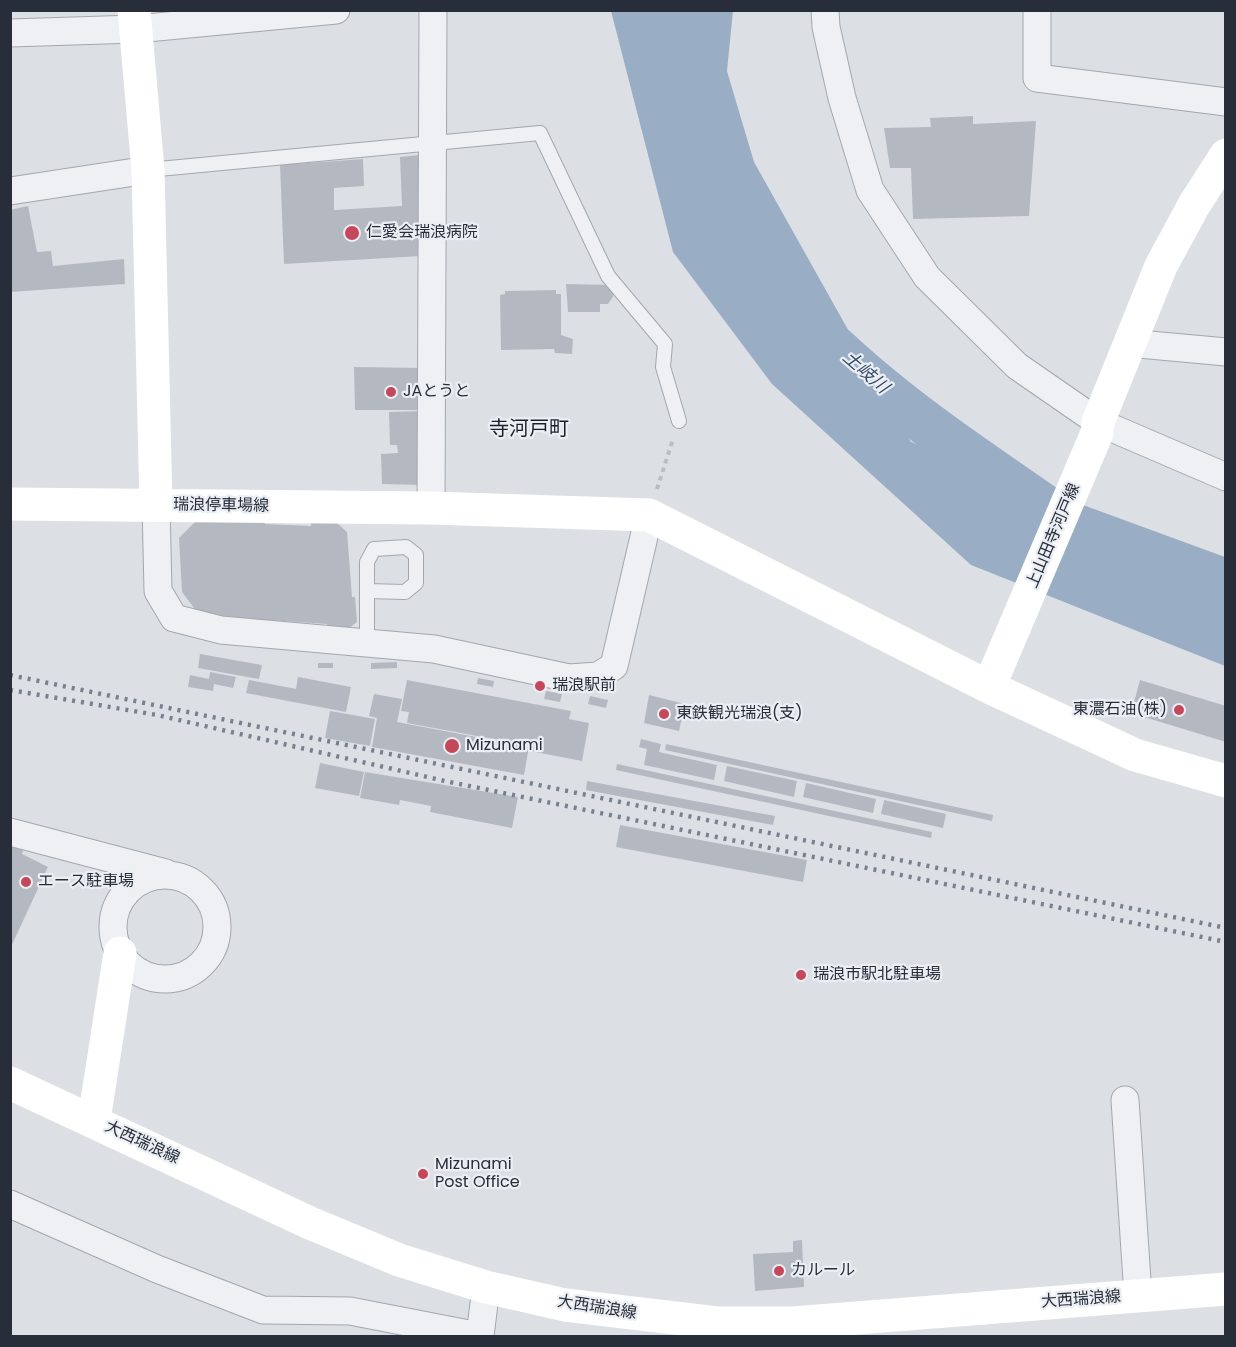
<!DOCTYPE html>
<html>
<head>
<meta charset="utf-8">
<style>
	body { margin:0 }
	#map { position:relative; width:1236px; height:1347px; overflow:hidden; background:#dce0e5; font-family:Poppins,sans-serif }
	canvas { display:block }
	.frame { position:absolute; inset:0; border:12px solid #272e3a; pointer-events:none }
</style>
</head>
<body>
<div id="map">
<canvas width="1236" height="1347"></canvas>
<div class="frame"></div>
</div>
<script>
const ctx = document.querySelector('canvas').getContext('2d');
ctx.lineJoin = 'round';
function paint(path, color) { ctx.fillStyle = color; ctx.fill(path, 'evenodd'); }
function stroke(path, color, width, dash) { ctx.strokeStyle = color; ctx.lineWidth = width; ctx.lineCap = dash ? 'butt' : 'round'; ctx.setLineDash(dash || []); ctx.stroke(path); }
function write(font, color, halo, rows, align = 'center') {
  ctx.font = font + ' Poppins,"Noto Sans JP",sans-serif'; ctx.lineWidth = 4.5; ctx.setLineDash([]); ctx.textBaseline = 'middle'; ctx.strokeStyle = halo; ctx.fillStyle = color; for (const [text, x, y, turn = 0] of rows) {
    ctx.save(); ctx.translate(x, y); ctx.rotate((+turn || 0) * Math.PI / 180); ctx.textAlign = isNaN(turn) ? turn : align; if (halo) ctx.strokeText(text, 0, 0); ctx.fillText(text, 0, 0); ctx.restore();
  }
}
paint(new Path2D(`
	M611 11H733L727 71 754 162 911 442 1225 557V666L971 565 772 384 673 252Z`), '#99aec4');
stroke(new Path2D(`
	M835 348C899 408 972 457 1045 507`), '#99aec4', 45);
paint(new Path2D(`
	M973 116V124L1036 121 1029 216 913 219 911 168H890L884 128 931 127 930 118Z
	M419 155 421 256 284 264 280 165 363 159 364 186 334 188V210L402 206 400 157Z
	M28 206 37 252 51 251 53 266 124 259 125 284 10 292V210Z
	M566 284 613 285V297L608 304H600V312H568Z
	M556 290V294H561V335L573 339 572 354 555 353 554 349 501 350 500 295 505 294V291Z
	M354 367 425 368 424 410H355Z
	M424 411 423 485 382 484 381 454 398 453 397 445H390L389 412Z
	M200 517H264L265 524 311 526V521L336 522 347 532 352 597H355L357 622 348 629 328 628 327 624 269 620 270 624 200 616 182 592 179 538Z
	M200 654 262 665 259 679 198 668Z
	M397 662V668L371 669V663Z
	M318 663H333V668H318Z
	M210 672 236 677 233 688 214 684 213 691 188 687 190 675 209 679Z
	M298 677 351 687 346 712 246 693 249 680 296 689Z
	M478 678 494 681 493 687 477 684Z
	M407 680 571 711 569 719 589 723 582 761 530 751 531 746 407 723 409 712 401 711Z
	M1140 680 1226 706V742L1131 713Z
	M546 691 562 694 560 702 544 699Z
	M374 694 402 699 397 722 529 747 524 775 372 747 377 718 369 716Z
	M649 695 685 704 679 731 644 723Z
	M590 696 608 700 606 708 588 704Z
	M330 711 375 719 370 746 325 738Z
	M641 739 661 744 659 752 717 765 714 780 644 765 647 749 639 747Z
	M666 744 993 815 992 821 665 750Z
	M320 763 364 772 359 796 315 788Z
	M617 764 932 832 931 838 616 770Z
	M727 766 797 781 794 797 724 781Z
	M365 772 518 797 512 828 430 812 431 806 400 800 399 805 360 798Z
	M587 781 775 816 773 825 586 790Z
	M806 783 876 799 873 813 803 797Z
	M884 800 946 814 943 828 881 814Z
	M620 825 807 860 803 882 616 847Z
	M10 840 25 845 22 854 48 867 10 949Z
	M802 1240 804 1287 755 1291 753 1254 793 1252V1241Z`), '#b4b9c1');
const lane = new Path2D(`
	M148 170 540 133 608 276 665 344 663 367 679 421
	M367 643V562L374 549 406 547 416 555V583L405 592 367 591`);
const street = new Path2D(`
	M825 10 826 27 842 98 870 190 927 277 1017 366 1098 422 1226 477
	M1037 10V78L1226 102
	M10 33 136 29 336 10
	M10 191 148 170
	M1128 343 1226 352
	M156 505 158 591 174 618 221 630 434 649 569 678 598 676 614 666 649 515
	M431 508 433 10
	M10 832 166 873
	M113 927a52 52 0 1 1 104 0a52 52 0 1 1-104 0Z
	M1125 1100 1138 1296
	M10 1204 157 1269 263 1310 350 1311 479 1336
	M480 1336 486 1287`);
stroke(lane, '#a2a7ae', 16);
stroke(street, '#a2a7ae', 29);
stroke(new Path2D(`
	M657 489 673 439`), '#babec4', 4, [4.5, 4.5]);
stroke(lane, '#eef0f4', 14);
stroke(street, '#eef0f4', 27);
stroke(new Path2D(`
	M134 10 148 170 156 505
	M1226 155 1194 205 1161 266 1098 422 1097 433 989 687 1135 755 1226 781
	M10 504 431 508 649 515 989 687
	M10 1083 310 1223 399 1260 486 1287 565 1305 717 1323H793L1226 1289
	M94 1120 120 953`), '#fff', 33);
stroke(new Path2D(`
	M10 675 1226 928
	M10 690 157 715 445 781 1226 942`), '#77808e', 4.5, [3, 6]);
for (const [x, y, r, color] of [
	[352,233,8,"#c4475b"],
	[391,392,6,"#c4475b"],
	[540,686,6,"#c4475b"],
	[1179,710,6,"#c4475b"],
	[664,714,6,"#c4475b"],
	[452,746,8,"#c4475b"],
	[26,882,6,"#c4475b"],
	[801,975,6,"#c4475b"],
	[423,1174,6,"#c4475b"],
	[779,1271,6,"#c4475b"]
]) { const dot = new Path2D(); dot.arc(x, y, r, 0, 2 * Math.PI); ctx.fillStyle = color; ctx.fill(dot); stroke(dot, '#ebeef3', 2); }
write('16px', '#272e3a', '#ebeef3', [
	["仁愛会瑞浪病院",366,233],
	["JAとうと",403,392],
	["瑞浪駅前",552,686],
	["東濃石油(株)",1167,710,"right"],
	["東鉄観光瑞浪(支)",676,714],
	["Mizunami",466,746],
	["エース駐車場",38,882],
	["瑞浪市駅北駐車場",813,975],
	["Mizunami",435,1165],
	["Post Office",435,1183],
	["カルール",791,1271]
], 'left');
write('16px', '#272e3a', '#ebeef3', [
	["瑞浪停車場線",221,506,1],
	["上山田寺河戸線",1054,536,-67],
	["大西瑞浪線",142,1143,25],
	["大西瑞浪線",1081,1300,-4],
	["大西瑞浪線",597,1308,9]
]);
write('italic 18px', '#344d6b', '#ebeef3', [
	["土岐川",865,373,41]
]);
write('20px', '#191f2b', '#ebeef3', [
	["寺河戸町",529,430]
]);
</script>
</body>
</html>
